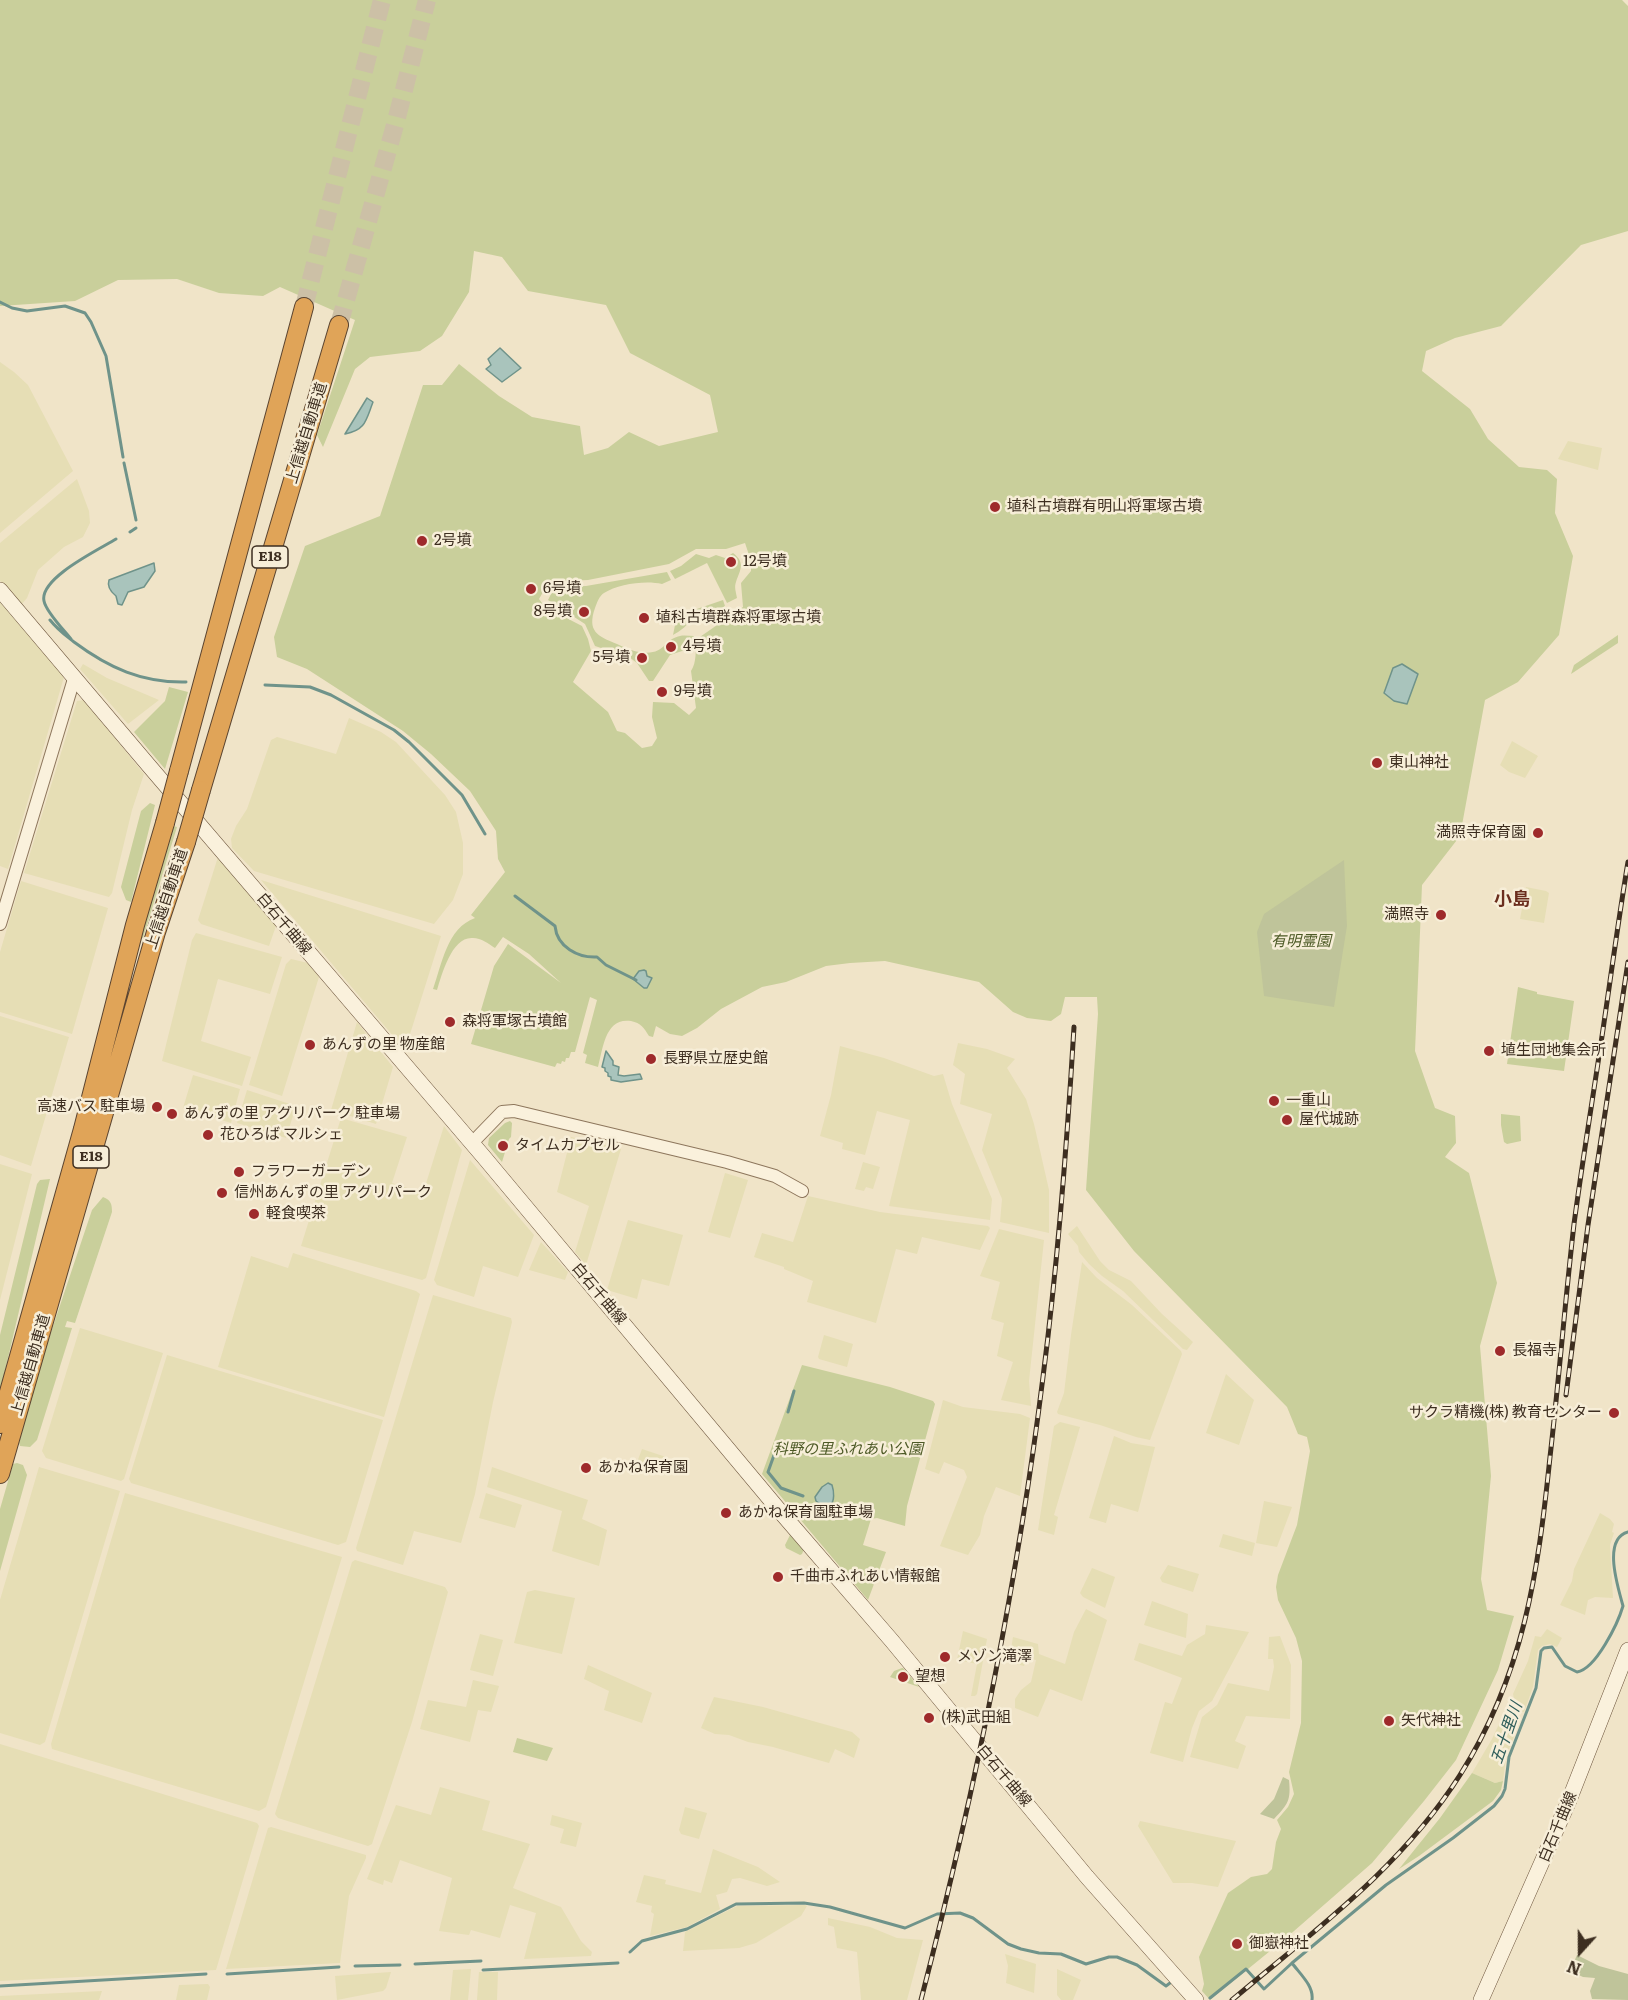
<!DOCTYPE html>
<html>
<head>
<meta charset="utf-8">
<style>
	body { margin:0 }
	#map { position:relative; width:1628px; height:2000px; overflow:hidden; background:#f0e4c8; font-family:Literata,serif }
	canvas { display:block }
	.north { position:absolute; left:1550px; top:1922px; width:60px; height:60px; -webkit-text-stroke:4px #f7eed8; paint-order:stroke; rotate:201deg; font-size:16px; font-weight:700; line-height:24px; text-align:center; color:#3d2e20 }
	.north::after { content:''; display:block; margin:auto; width:21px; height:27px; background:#3d2e20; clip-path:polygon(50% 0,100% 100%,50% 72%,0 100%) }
</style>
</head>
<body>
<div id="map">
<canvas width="1628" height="2000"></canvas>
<div class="north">N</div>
</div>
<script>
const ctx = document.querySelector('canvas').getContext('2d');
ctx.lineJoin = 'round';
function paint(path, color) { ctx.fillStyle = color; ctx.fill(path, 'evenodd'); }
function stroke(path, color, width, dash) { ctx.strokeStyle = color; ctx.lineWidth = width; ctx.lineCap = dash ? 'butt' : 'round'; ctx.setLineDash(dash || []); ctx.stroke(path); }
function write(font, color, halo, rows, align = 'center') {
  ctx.font = font + ' Literata,"Noto Sans JP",serif'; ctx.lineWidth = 5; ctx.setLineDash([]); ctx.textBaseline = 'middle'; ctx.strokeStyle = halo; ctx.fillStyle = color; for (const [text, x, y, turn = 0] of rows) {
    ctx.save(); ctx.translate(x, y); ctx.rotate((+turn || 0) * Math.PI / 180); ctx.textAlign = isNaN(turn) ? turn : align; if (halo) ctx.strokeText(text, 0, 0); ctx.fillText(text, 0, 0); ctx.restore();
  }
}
paint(new Path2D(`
	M0 362 14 372 28 385 73 471 0 533Z
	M1568 441 1602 448 1598 470 1558 459Z
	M77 479 89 511 90 523 83 537 64 547 38 570 27 598 21 605 0 581V543Z
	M0 602 64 677 8 869 0 866Z
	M83 664 107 678 159 700 128 724 80 669Z
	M84 700 144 774 132 810 112 893 109 897 24 873 77 701Z
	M349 718 381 732 396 742 445 795 456 812 463 843V874L453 900 434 924 254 871 232 848 231 839 236 826 247 809 271 740 277 737 336 754Z
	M1512 741 1538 756 1525 778 1509 772 1500 765Z
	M218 857 276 926 269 946 201 924 198 920Z
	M261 880 441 936 405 1050Z
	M21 881 108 908 72 1034 0 1012V952Z
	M1526 887 1546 891 1549 893 1544 923 1520 919Z
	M196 933 282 957 270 994 218 979 201 1041 251 1057 242 1086 162 1061 192 940Z
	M291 959 308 963 319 977 282 1096 249 1085 286 964Z
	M0 1016 69 1037 31 1166 0 1155Z
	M357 1022 393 1067 376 1124 331 1110Z
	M958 1043 987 1049 1015 1059 1007 1068 1026 1099 1034 1124 1049 1190V1233L1000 1222 1002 1199 982 1150 992 1114 960 1104 965 1074 953 1065Z
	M840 1046 884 1058 934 1076 943 1074 952 1104 992 1199 990 1220 889 1206 910 1120 877 1111 865 1155 842 1149 843 1143 820 1136 831 1095Z
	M193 1075 240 1089 231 1123 183 1108Z
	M247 1090 296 1106 286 1138 237 1123Z
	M341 1118 407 1137 392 1183 423 1193 444 1126 462 1150 426 1278 422 1280 301 1246Z
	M571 1137 621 1149 586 1265 575 1252 589 1206 557 1192Z
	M470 1160 534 1235 518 1277 483 1266 474 1297 437 1285 434 1280Z
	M863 1162 880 1167 873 1189 866 1187 864 1191 855 1189Z
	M0 1164 32 1174 0 1300Z
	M725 1173 748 1180 730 1238 708 1232Z
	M808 1196 880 1212 988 1226 990 1228 980 1250 922 1237 917 1254 896 1249 876 1323 807 1302 813 1281 784 1269V1267L754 1257 762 1233 793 1242Z
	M628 1220 683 1235 669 1286 642 1279 637 1299 607 1290Z
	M1077 1226 1100 1261 1109 1270 1131 1281 1162 1314 1193 1342 1187 1350 1183 1349 1123 1291 1102 1276 1089 1264 1079 1252 1078 1246 1068 1234Z
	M999 1229 1044 1240 1029 1381 1031 1406 1001 1400 1013 1362 997 1356 1004 1323 991 1319 1000 1282 980 1276Z
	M541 1242 568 1272 565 1280 529 1270Z
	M293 1253 416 1291 420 1294 384 1417 218 1367 251 1256 288 1268Z
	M1082 1262 1097 1278 1132 1305 1181 1351 1182 1354 1150 1440 1136 1437 1100 1425 1058 1414 1057 1412 1064 1393 1071 1335Z
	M433 1295 511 1318 512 1322 493 1402 475 1494 461 1543 414 1531 403 1565 357 1551 356 1548Z
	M80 1328 163 1353 124 1479 121 1481 46 1458 42 1451Z
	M824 1335 853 1344 847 1367 819 1359 818 1357Z
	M167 1355 383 1420 346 1542 338 1545 131 1483 129 1479Z
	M1226 1374 1254 1400 1239 1445 1206 1433Z
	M943 1400 963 1407 1020 1414 1030 1418 1020 1496 996 1487 984 1516 980 1535 968 1555 940 1546 967 1477 964 1470 944 1462 939 1474 925 1469Z
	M1060 1422 1080 1427 1054 1515 1058 1517 1054 1535 1038 1530 1054 1426Z
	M1114 1436 1131 1443 1155 1447 1138 1512 1111 1504 1106 1523 1089 1518Z
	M642 1449 666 1457 659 1474 636 1465Z
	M39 1467 120 1491 45 1742 40 1745 0 1733V1600Z
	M492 1467 588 1500 582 1519 607 1530 599 1566 552 1551 562 1511 487 1487Z
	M125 1493 342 1557 266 1807 259 1811 52 1749 51 1744Z
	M486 1493 522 1505 515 1528 479 1518Z
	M1264 1501 1292 1507 1277 1547 1256 1543Z
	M1600 1513 1610 1519 1614 1524 1612 1532 1614 1533 1610 1545 1613 1598 1595 1597 1588 1600 1585 1615 1560 1605 1572 1581 1574 1569Z
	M1223 1534 1255 1543 1252 1556 1219 1547Z
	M355 1560 445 1587 448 1592 412 1722 372 1844 368 1846 278 1818 275 1814 352 1562Z
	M1168 1565 1199 1574 1193 1592 1162 1582 1160 1578Z
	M1092 1568 1115 1577 1105 1608 1083 1597 1080 1593Z
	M535 1590 575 1598 562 1654 514 1643 527 1592Z
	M1152 1601 1188 1614 1186 1638 1144 1625Z
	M1086 1609 1107 1620 1082 1701 1050 1689 1038 1717 1015 1708V1699L1021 1690 1031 1682 1036 1660 1027 1658 1024 1666 1009 1662 1013 1637 1038 1644 1039 1654 1065 1664 1074 1632Z
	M1206 1625 1249 1632 1212 1701 1199 1711 1192 1728 1183 1762 1150 1753 1165 1702 1172 1704 1182 1678 1134 1660 1139 1643 1182 1656 1187 1645 1205 1634Z
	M1547 1629 1562 1638 1557 1647 1550 1644 1542 1646 1538 1650 1533 1687 1524 1712 1516 1709 1513 1694 1528 1661 1535 1636 1541 1637Z
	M963 1631 987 1639 977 1694 975 1696H971L977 1664 957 1660Z
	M480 1634 503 1640 493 1676 470 1670Z
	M1280 1636 1291 1665 1290 1719 1246 1716 1235 1741 1246 1746 1238 1769 1190 1757 1202 1717 1217 1705 1228 1683 1269 1691 1274 1667 1273 1659H1268L1269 1637Z
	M588 1665 652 1693 642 1723 604 1710 609 1691 584 1679Z
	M473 1680 499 1686 491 1712 478 1710 470 1742 420 1729 428 1700 466 1707Z
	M1512 1696 1514 1711 1511 1725 1515 1734 1506 1757 1503 1781 1495 1783 1472 1773 1492 1739Z
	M714 1697 763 1707 852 1732 860 1739 854 1758 835 1749 829 1763 773 1747 748 1742 729 1735 715 1734 701 1728Z
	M0 1744 257 1823 259 1826 216 1970 0 1981Z
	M440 1787 490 1801 482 1830 530 1844 513 1888 561 1907 581 1941 592 1952 591 1956 524 1959 536 1913 510 1905 500 1938 471 1930 469 1935 439 1931 452 1878 400 1860 392 1883 384 1880 383 1885 367 1879 396 1805 431 1815Z
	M685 1807 707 1813 699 1839 681 1834 679 1830Z
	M552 1815 582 1823 576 1847 560 1843 564 1829 550 1825Z
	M1140 1821 1236 1841 1218 1887 1192 1883H1173L1138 1826Z
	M271 1827 366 1855V1858L349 1896 340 1963 226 1969 268 1828Z
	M713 1849 758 1867 780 1882 767 1886 740 1878 732 1879 727 1892 716 1895 720 1909 687 1927 650 1936 654 1914 651 1912 652 1906 636 1902 644 1875 666 1880 665 1884 701 1893Z
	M805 1905 807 1906 801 1916 756 1943 739 1948 683 1951 685 1932 737 1906Z
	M828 1918 870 1927 897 1938 923 1940 907 2000H861L857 1952 837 1948 834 1927 828 1925Z
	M1005 1954 1036 1964 1034 1993 1006 1983 1008 1966Z
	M471 1969 468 2000H450L453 1970Z
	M1057 1969 1081 1980 1073 2000H1061L1057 1995Z
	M391 1972 386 1988 383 1991 337 2000 335 1976Z
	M479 1972H498L497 2000H477Z
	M208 1984 210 1987 207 2000H176L179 1985Z
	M102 1991 99 2000H0V1996Z`), '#e6deb5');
paint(new Path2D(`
	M0 0H1622L1628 6V231L1581 245 1501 326 1455 338 1426 351 1422 371 1470 409 1488 439 1519 467 1547 470 1557 479 1555 513 1573 556 1559 635 1518 682 1485 700 1460 836 1422 885 1415 1051 1435 1108 1455 1116 1456 1143 1445 1157 1469 1173 1497 1283 1480 1346 1491 1476 1481 1579 1487 1610 1514 1616 1498 1670 1456 1760 1424 1801 1372 1863 1286 1938 1210 2000 1202 1991 1204 1984 1199 1957 1228 1893 1251 1877 1267 1874 1272 1869 1276 1842 1281 1829 1277 1820 1288 1807 1294 1794 1289 1772 1301 1723 1302 1661 1296 1638 1278 1600 1276 1587 1278 1575 1297 1525 1310 1451 1307 1437 1298 1434 1287 1407 1134 1251 1086 1190 1098 1014 1097 997H1065L1061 1014 1051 1021 1027 1018 1013 1012 979 982 885 961 850 963 826 966 786 982 762 987 721 1009 697 1028 682 1036 670 1034 656 1026 653 1037 649 1036C644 1028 641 1023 631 1021 605 1017 603 1049 598 1067L585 1063 587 1055 583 1053 597 1000 590 997 575 1052H571L569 1058H566L565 1062 562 1061 561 1064 557 1063 555 1067 471 1044 494 966 508 944 561 983 529 954 503 937 495 948C489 944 481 938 473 938 452 936 442 974 437 990L433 989C442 964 447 928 475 918L471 915 505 872 498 859 496 831 470 791 431 754 403 731 307 669 277 657 274 637 305 546 380 516 423 385H442L459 364 499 396 532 417 580 426 584 455 608 448 629 432 659 446 718 432 710 395 630 353 606 305 528 291 502 257 474 251 469 292 442 336 420 351 370 357 355 369 323 447 317 435 355 320 280 287 263 296 219 293 177 279 118 280 75 301 0 306ZM745 543 751 561V571L741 583 743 607 697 639C695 651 697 662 691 671L696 708 689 715 674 703 653 702 652 717 657 738 652 746 642 748 625 733 617 731 608 712 573 682 591 651 588 639 582 626 545 607 539 599 547 585 566 581 588 580 669 564 696 549H726Z
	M733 553C746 563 740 570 736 582 734 587 736 592 737 598L727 603 707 563 675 579 670 571 681 566 696 554 709 558 716 555 725 558Z
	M667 572 671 580 662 584C646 580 618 584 604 593 599 596 597 603 595 608 587 631 597 636 617 644 624 647 632 651 639 652 666 656 662 640 680 636 684 635 689 636 694 636V642L691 648 670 655 653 681H649L637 663 629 657 595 646 585 624 548 600 553 590 559 587 586 586Z
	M723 600 725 606C714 613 707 615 695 613L694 610Z
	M691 610C693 623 682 630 673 635L677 615Z
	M1618 635V643L1571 674 1574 665Z
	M169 687 188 692 165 769 134 732 165 701Z
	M150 803 155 805 131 902 126 900 121 887 141 811Z
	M170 825 177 827 143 938 140 937Z
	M1518 987 1537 992V994L1574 1001 1564 1071 1507 1064Z
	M1501 1114 1520 1116 1521 1141 1507 1144 1504 1142 1501 1125Z
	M510 1121 512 1123 511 1137 509 1139 502 1162 488 1145 489 1138 505 1123Z
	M50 1179 0 1392V1335L37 1184 40 1180Z
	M103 1197C111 1200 112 1204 112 1212L75 1323 67 1321 65 1327 72 1328 37 1440 30 1447 20 1446 19 1443 39 1368 92 1210Z
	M802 1365 890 1387 933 1401 935 1404 907 1506 905 1526 877 1518 871 1519 863 1545 886 1552 868 1600 762 1474Z
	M17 1463 23 1465 27 1475 0 1571V1509L13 1464Z
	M790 1535 804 1549 802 1554 800 1555 786 1548 785 1545Z
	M902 1668H903L919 1687 890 1677 894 1671Z
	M517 1738 553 1748 547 1761 513 1752Z
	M1472 1773 1495 1783 1503 1781 1501 1790 1493 1801 1419 1856 1399 1869 1440 1818Z`), '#c9cf9b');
paint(new Path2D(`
	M1344 860 1347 926 1334 1007 1264 996 1257 932 1264 914Z
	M1283 1777 1289 1780C1291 1801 1288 1804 1274 1819L1260 1814 1274 1799Z
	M1577 1955 1599 1966 1628 1974V2000L1592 1999 1590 1991 1595 1978 1583 1977 1570 1971Z`), '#bfc49a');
const water = new Path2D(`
	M500 348 521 368 502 382 486 369 491 365 488 359Z
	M367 398 373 402C366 420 366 430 345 434Z
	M154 563 155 571 144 587 128 592 122 605 118 604 116 596C111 592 107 586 109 580Z
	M1402 664 1418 674 1407 704 1394 701 1384 693 1393 668Z
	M644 970 646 971 647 976 652 978 647 988H644L633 979 639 971Z
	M606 1051 613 1061V1065L619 1067 618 1075 624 1076 640 1074 642 1079 621 1082 611 1080V1077L608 1076V1073L605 1071V1068L602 1067Z
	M828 1483 832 1485C834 1491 835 1501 830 1506L822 1505 816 1501 815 1497 822 1487Z`);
paint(water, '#a9c4bc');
stroke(water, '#6f938a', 1.5);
stroke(new Path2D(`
	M0 302 12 308 27 311 65 306 85 313 91 322 106 356 123 457
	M124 463 136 520
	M130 532 136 528
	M50 620C58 630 64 634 74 642 109 668 142 683 186 682
	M71 639C64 630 46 612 44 601 39 578 100 549 116 539
	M265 685 310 687 331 695 394 730 409 742 462 795 485 834
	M515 896 555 926C557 947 578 958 597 957L606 965 636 980
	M788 1412 794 1391
	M778 1444 768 1472 781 1488 803 1496
	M630 1952 642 1941 687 1929 736 1904 804 1903 830 1907 905 1928 937 1914 960 1913 973 1918 1008 1944 1021 1949 1039 1953 1061 1954 1086 1964 1109 1957H1117L1137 1965 1166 1986 1170 1983
	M415 1964 481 1961
	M355 1966 400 1965
	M483 1970 618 1963
	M227 1974 339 1967
	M0 1986 206 1974
	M1210 1998 1246 1969 1264 1989 1292 1963
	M1312 2000C1314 1986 1300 1974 1292 1963L1386 1885 1453 1838 1494 1806 1502 1796 1505 1789 1509 1757 1536 1688 1541 1651 1544 1648 1552 1647 1565 1666 1577 1672C1596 1669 1618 1623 1623 1606 1618 1587 1602 1539 1628 1532`), '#6f938a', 3);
stroke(new Path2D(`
	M304 307 382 0
	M339 325 395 125 427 0`), '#ccc0a6', 18, [18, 9]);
const tertiary = new Path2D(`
	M0 924 74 679
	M472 1143 502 1112 514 1111 727 1162 775 1176 802 1191`);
const secondary = new Path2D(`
	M0 590 150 767 483 1156 784 1516 892 1641 1087 1877 1196 2000
	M1481 2000 1568 1803 1628 1650`);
const motorway = new Path2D(`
	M179 771 304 307
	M201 790 339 325
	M0 1424 83 1129 135 925 165 823
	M0 1474 156 932 186 842`);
stroke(tertiary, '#8d765c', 14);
stroke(secondary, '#6f573f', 16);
stroke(motorway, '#5b4430', 20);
stroke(tertiary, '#faf1dc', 12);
stroke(secondary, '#faf1dc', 15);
stroke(motorway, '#e0a458', 18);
const rail = new Path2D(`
	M1566 1395 1588 1225 1628 962
	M921 2000C974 1795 1017 1587 1043 1377 1058 1261 1067 1144 1074 1027
	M1232 2000C1315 1930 1401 1868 1460 1775 1524 1674 1538 1573 1550 1457 1559 1379 1565 1302 1574 1224 1582 1164 1592 1103 1601 1043 1610 983 1618 922 1628 862`);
stroke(rail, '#3d2e20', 5);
stroke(rail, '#f7eed8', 3, [9]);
const motorwayBridge = new Path2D(`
	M165 823 179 771
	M186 842 201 790`);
stroke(motorwayBridge, '#5b4430', 20, []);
stroke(motorwayBridge, '#e0a458', 18);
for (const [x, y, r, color] of [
	[995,507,6,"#9e2a2b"],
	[422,541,6,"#9e2a2b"],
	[731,562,6,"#9e2a2b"],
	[531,589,6,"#9e2a2b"],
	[584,612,6,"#9e2a2b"],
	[644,618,6,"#9e2a2b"],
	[671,647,6,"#9e2a2b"],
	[642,658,6,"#9e2a2b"],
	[662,692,6,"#9e2a2b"],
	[1377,763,6,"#9e2a2b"],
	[1538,833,6,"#9e2a2b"],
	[1441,915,6,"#9e2a2b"],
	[450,1022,6,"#9e2a2b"],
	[310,1045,6,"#9e2a2b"],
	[1489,1051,6,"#9e2a2b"],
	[651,1059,6,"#9e2a2b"],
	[1274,1101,6,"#9e2a2b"],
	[157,1107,6,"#9e2a2b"],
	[172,1114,6,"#9e2a2b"],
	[1287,1120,6,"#9e2a2b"],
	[208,1135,6,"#9e2a2b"],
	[503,1146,6,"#9e2a2b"],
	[239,1172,6,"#9e2a2b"],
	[222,1193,6,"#9e2a2b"],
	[254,1214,6,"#9e2a2b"],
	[1500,1351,6,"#9e2a2b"],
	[1614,1413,6,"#9e2a2b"],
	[586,1468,6,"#9e2a2b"],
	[726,1513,6,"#9e2a2b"],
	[778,1577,6,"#9e2a2b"],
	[945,1657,6,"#9e2a2b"],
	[903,1677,6,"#9e2a2b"],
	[929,1718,6,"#9e2a2b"],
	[1389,1721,6,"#9e2a2b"],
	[1237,1944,6,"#9e2a2b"]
]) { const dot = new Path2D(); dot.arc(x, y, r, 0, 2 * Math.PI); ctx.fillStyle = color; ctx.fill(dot); stroke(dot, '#f7eed8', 2); }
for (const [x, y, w] of [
	[270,557,36],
	[91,1157,36]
]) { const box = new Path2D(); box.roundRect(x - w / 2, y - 11, w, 22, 4.5); ctx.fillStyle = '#f7eed8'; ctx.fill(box); stroke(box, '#3d2e20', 1.5); }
write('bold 14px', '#3d2e20', null, [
	["E18",270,557],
	["E18",91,1157]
]);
write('15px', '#3d2e20', '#f7eed8', [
	["上信越自動車道",307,433,-73],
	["上信越自動車道",167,899,-72],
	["白石千曲線",284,924,50],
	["白石千曲線",599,1294,50],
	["上信越自動車道",31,1365,-74],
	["白石千曲線",1004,1776,50],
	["白石千曲線",1558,1827,-67]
]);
write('15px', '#3d2e20', '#f7eed8', [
	["埴科古墳群有明山将軍塚古墳",1007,507],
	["2号墳",434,541],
	["12号墳",743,562],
	["6号墳",543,589],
	["8号墳",572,612,"right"],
	["埴科古墳群森将軍塚古墳",656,618],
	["4号墳",683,647],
	["5号墳",630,658,"right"],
	["9号墳",674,692],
	["東山神社",1389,763],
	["満照寺保育園",1526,833,"right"],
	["満照寺",1429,915,"right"],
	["森将軍塚古墳館",462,1022],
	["あんずの里 物産館",322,1045],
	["埴生団地集会所",1501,1051],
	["長野県立歴史館",663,1059],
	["一重山",1286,1101],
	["高速バス 駐車場",145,1107,"right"],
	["あんずの里 アグリパーク 駐車場",184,1114],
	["屋代城跡",1299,1120],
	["花ひろば マルシェ",220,1135],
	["タイムカプセル",515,1146],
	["フラワーガーデン",251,1172],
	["信州あんずの里 アグリパーク",234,1193],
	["軽食喫茶",266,1214],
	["長福寺",1512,1351],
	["サクラ精機(株) 教育センター",1602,1413,"right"],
	["あかね保育園",598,1468],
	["あかね保育園駐車場",738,1513],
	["千曲市ふれあい情報館",790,1577],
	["メゾン滝澤",957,1657],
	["望想",915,1677],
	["(株)武田組",941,1718],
	["矢代神社",1401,1721],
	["御嶽神社",1249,1944]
], 'left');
write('italic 15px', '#4d5a26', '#f7eed8', [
	["有明霊園",1301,942],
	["科野の里ふれあい公園",848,1450]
]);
write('italic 16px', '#2f5d5a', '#f7eed8', [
	["五十里川",1507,1733,-71]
]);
write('bold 18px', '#6b2e1e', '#f7eed8', [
	["小島",1512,900]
]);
</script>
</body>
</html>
